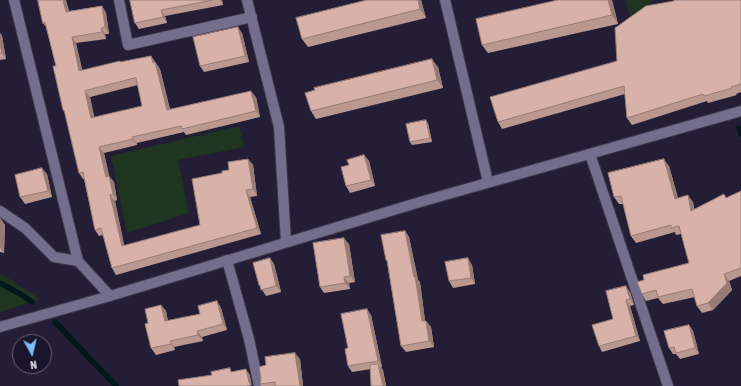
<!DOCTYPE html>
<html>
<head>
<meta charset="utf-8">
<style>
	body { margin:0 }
	#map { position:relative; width:741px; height:386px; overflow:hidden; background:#231e36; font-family:"Asap Condensed",sans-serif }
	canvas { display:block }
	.north { position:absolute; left:12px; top:334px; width:40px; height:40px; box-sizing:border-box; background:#1a152c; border:1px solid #666377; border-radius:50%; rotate:172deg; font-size:11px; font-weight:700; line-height:16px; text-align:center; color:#d9d7e7 }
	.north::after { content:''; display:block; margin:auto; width:14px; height:18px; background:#7fbdf9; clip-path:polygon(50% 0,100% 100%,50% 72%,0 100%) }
</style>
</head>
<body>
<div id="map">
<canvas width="741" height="386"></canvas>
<div class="north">N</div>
</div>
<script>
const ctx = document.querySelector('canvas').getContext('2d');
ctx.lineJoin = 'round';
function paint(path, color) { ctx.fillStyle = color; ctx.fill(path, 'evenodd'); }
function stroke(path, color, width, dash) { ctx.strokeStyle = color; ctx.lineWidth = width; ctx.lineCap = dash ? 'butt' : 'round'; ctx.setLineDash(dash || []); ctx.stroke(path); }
paint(new Path2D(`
	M626 0H653L631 24Z
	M239 126 244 147 178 160 189 213 127 233 111 156Z
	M0 274 11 280 40 299 0 312Z`), '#203520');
stroke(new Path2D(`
	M739 128 741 134
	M0 283 22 295 32 302
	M55 322 116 386`), '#03181b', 5.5);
const minor = new Path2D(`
	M14 0 78 261
	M119 0 128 45 252 17
	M247 0 279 127 286 242
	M445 0 488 182
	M590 154 668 386
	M0 211 25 228 54 257 78 261 110 296
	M227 260 249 339 259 386`);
const tertiary = new Path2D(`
	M0 327 110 296 420 202 741 111`);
stroke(minor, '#3e394d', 12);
stroke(tertiary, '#3e394d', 12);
stroke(minor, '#736e8b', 10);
stroke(tertiary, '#736e8b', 10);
paint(new Path2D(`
	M38 0H66L69 11 102 6 106 13 109 34H105L106 39 76 43 82 70 151 56 160 69 170 109 256 97 260 117 186 135 184 132 137 143V145L104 153 109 176 114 182 117 200 115 201 124 246 200 225 222 173 229 170 248 159 253 165 257 196 250 197 261 234 116 275 112 268 103 235 99 236 95 230 84 179H83L79 173 65 113 63 110 56 66 46 27 43 23ZM138 85 142 106 94 117 90 97Z
	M130 0H222L223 5 165 16 167 23 139 29 135 23Z
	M421 0 426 18 308 47 302 39Z
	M612 0 618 24 488 53 482 45Z
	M741 0V92L736 94 737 95 708 103 707 101 632 125 627 118 625 94 502 129 498 122 617 61 674 1Z
	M0 33 2 36 6 59 0 60Z
	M242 33 249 62 204 72 200 66Z
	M438 67 443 88 316 119 311 111 315 90Z
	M428 123 432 142 412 145 410 142Z
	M364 155 369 161 375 186 350 193 346 186 349 165Z
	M669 166 678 198 693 202 694 209 726 198 741 191V276L729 281 732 290 713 310 702 313 697 306 695 297 663 304 658 298 646 301 642 294 644 280 689 263 681 234 676 235 675 232 636 243 631 236 623 204H619L614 197Z
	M47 174 52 197 25 204 20 197Z
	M0 218 5 225 4 253 0 252Z
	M405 231 409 237 418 280 420 282 425 321H426L431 327 434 347 406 352 401 346 387 262 386 260Z
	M349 244 355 282 349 283 350 289 324 293 320 287Z
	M270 258 274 264 281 292 266 296 259 285Z
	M472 265 475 284 453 288 449 281Z
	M630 292 634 305 630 306 640 341 602 352 599 346 613 319Z
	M217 301 221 308 227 330 202 337 203 341 174 347 175 350 156 355 151 348 148 323 161 305 166 311 168 321 200 314Z
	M371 315 382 367H381L383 370 386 386H371V369L352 372 348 366V348Z
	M689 325 693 331 699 354 680 359 676 354H673L669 348Z
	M300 359 303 386H261L260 384Z`), '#ba9890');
paint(new Path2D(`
	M63 0H66L70 18 66 12Z
	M220 0H222L223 5Z
	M418 0H421L426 18 420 9Z
	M608 0H612L618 24 612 15Z
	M102 6 106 13 109 34 105 27Z
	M161 10 165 16 167 23 163 17Z
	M238 27 242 33 249 62 245 56Z
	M101 28 105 34 106 39 102 32Z
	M0 33 2 36 6 59 2 53 0 44Z
	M72 37 76 43 84 77 79 71Z
	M151 56 160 69 171 116 167 110Z
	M432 59 438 67 443 88 437 80Z
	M85 91 90 97 96 124 91 118Z
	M251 91 256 97 260 117 256 111Z
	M426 120 428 123 432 142 430 138Z
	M132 137 137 143V145L133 139Z
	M99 147 104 153 111 183 106 177Z
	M364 155 369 161 375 186 371 180Z
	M248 159 253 165 257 196 253 189Z
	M664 159 669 166 680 206 675 199Z
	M42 168 47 174 52 197 48 191Z
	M109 176 114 182 117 200 113 194Z
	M246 190 250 197 261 234 257 228Z
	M110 195 115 201 126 253 122 246Z
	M688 195 693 202 696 218 691 211Z
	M0 218 5 225 4 253 0 247Z
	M405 231 409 237 418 280 420 282 426 328 422 321 414 277Z
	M344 238 349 244 355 282 350 276Z
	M270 258 274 264 281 292 276 286Z
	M468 258 472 265 475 284 471 278Z
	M724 274 729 281 732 290 713 310 708 303Z
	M344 277 349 283 350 289 345 283Z
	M626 286 630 292 634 305 630 299Z
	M626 300 630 306 640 341 636 336Z
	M217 301 221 308 227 330 223 324Z
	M161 305 166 311 169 327 165 321Z
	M367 309 371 315 382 367 378 361Z
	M426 321 431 327 434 347 429 341Z
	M689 325 693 331 699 354 695 348Z
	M197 331 202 337 203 341 198 335Z
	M170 341 174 347 175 350 171 344Z
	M295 353 300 359 303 386H300Z
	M378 364 383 370 386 386H383Z
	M246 369 250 375 252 386 249 382Z`), '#977c76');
const building = new Path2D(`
	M38 0H63L66 12 102 6 105 27 101 28 102 32 72 37 79 71 120 61V62L151 56 153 63 155 62 167 110 251 91 256 111 182 129 181 126 132 137 133 139 99 147 106 177 109 176 113 194 110 195 122 246 200 225 192 179 222 173V171L229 170 228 162 248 159 253 189 246 190 257 228 112 268 101 228 95 230 83 172 79 173 64 110H63L53 66H56L45 22 43 23ZM136 78 142 106 91 118 85 91Z
	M130 0H213L161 10 163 17 135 23Z
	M367 0H418L420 9 302 39 296 18Z
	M558 0H608L612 15 482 45 476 19Z
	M674 0H741V84L731 87 732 88 704 96 703 94 627 118 624 86 498 122 490 97 617 61 615 28 646 6 674 1Z
	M238 27 245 56 200 66 193 37Z
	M0 44 2 53H0Z
	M432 59 437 80 311 111 305 93 315 90 314 88Z
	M426 120 430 138 410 142 406 124Z
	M364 155 371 180 346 186 341 167 349 165 347 160Z
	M664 159 675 199 688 195 691 211 724 194 726 198 741 191V268L724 274 727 283 708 303 697 306 692 289 658 297 656 290 642 294 637 282 644 280 643 275 689 263 679 226 671 228V225L631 236 621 196 614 197 608 173Z
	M42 168 48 191 20 197 15 175Z
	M405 231 414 277 415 276 422 321H426L429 341 401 346 387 260H386L381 235Z
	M344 238 350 276 344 277 345 283 320 287 313 243Z
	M270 258 276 286 261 290 260 285H259L253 263Z
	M468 258 471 278 449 281 445 262Z
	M626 286 630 299 626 300 636 336 599 346 592 325 613 319 606 291Z
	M217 301 223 324 197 331 198 335 170 341 171 344 151 348 145 324 148 323 145 309 161 305 165 321 200 314 198 306Z
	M367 309 378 361 348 366 345 349 348 348 341 314Z
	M689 325 695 348 676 353 674 347 669 348 664 331Z
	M295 353 300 386H275V382L260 384 261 379 259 367 266 365 265 357Z
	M378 364 383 386H371L370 365Z
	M230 368 231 372 246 369 249 382 251 385 247 386H179L178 380 212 375 211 372Z`);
paint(building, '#d8b1a8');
stroke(building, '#977c76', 1);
</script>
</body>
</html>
